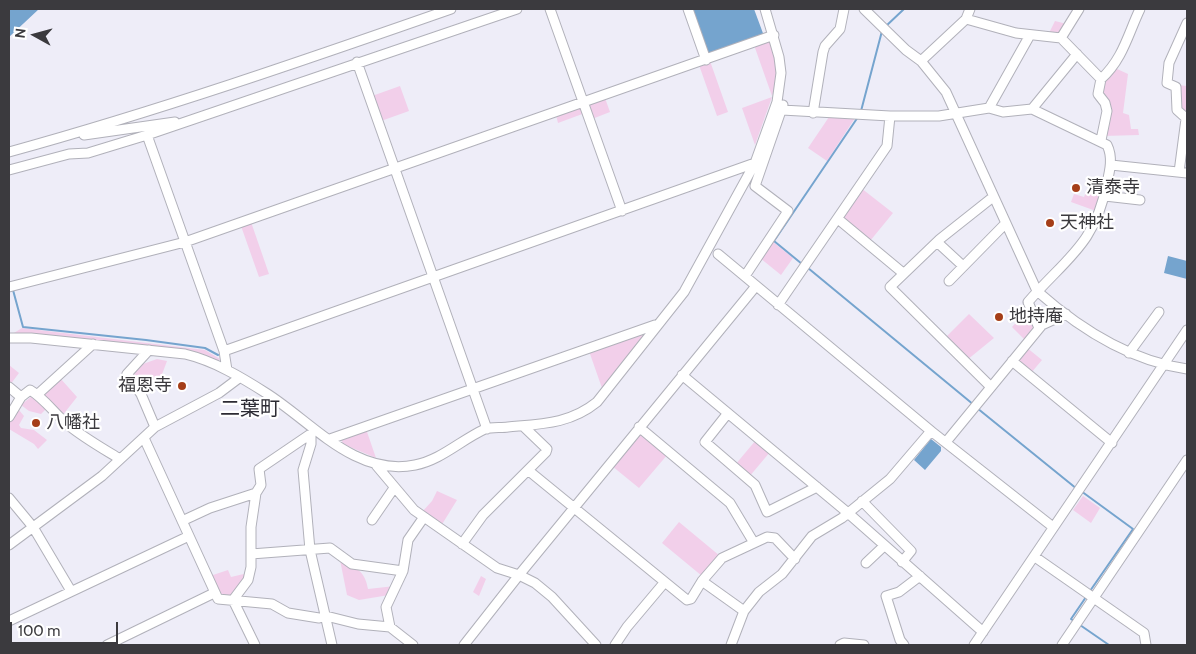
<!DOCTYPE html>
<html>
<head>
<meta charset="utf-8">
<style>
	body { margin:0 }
	#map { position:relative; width:1196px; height:654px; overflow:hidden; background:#eeedf8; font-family:Cabin,sans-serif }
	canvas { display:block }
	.frame { position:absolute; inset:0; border:10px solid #3b3a3e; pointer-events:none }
	.north { position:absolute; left:10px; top:10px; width:50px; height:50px; -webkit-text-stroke:4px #fff; paint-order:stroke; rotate:277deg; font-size:14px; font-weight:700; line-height:20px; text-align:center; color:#3b3a3e }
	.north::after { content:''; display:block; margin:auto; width:18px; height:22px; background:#3b3a3e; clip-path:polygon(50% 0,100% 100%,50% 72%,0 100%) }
	.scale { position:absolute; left:10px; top:622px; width:108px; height:22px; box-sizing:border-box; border:2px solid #3b3a3e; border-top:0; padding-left:6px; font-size:15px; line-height:18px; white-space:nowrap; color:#3b3a3e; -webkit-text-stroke:4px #fff; paint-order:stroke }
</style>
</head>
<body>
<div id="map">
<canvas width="1196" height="654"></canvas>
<div class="frame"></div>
<div class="north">N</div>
<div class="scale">100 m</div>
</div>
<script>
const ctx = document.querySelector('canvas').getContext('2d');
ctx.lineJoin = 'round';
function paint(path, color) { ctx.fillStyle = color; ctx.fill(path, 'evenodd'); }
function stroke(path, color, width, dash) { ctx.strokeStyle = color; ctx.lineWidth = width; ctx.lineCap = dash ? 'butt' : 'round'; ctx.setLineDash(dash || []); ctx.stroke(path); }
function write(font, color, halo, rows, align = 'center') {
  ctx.font = font + ' Cabin,"Noto Sans JP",sans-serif'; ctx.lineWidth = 4.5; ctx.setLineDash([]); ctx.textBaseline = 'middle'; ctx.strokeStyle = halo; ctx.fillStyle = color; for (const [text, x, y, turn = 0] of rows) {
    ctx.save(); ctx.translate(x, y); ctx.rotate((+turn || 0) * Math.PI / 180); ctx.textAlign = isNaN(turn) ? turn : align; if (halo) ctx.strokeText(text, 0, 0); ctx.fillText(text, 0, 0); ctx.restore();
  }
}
paint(new Path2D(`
	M1055 21 1067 24 1060 36 1049 33Z
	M767 41 772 42 778 73 772 96 754 45Z
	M710 61 728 112 717 116 699 65Z
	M1115 68 1128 74 1123 113 1129 115 1131 129H1138L1139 135 1103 136 1108 114 1101 94 1103 82Z
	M1177 85 1187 86V116L1181 110Z
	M400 86 409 111 381 121 372 96Z
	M772 97 755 145 742 108Z
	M605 98 610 112 592 119 587 104Z
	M582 106 585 113 558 123 556 115Z
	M829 117 855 118 827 161 808 148Z
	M861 188 893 213 870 241 841 217Z
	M1086 192 1100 196 1096 211 1071 202 1074 194 1084 197Z
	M251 222 269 274 259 277 241 226Z
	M772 241 793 258 781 275 760 258Z
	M1029 309 1037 326 1025 340 1012 327Z
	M969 314 994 338 967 360 945 338Z
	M22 328 205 350 220 359 217 362 209 357 186 352 9 336Z
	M650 329 603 391 589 351Z
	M1026 347 1042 360 1031 373 1017 361Z
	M157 359 167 361 161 377 144 391 132 373 140 365Z
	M9 365 19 373 10 385 9 384Z
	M60 378 77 397 62 416 41 395Z
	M32 396 47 408 41 414 29 411 21 405Z
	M19 410 24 416 19 425 21 428 34 430 47 440 38 449 34 444 9 429V422Z
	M366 429 376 458 343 444 341 438Z
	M640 431 668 454 639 488 612 466Z
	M756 440 770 452 749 477 735 465Z
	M437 491 457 500 441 526 422 512 432 501Z
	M1083 496 1100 508 1091 523 1073 510Z
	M679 522 720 556 702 576 662 543Z
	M340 560C356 567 365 571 368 589L395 586 389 595 359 600 347 595Z
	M228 570 231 577 248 573 232 596C218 598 216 587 210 576Z
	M481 576 486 579 479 596 473 592Z`), '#f2cfea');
paint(new Path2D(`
	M9 9H39L9 37Z
	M691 9H754L764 36 707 56Z
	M1168 256 1187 261V279L1164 273Z
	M931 439 941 447V451L925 470 914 460Z`), '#75a4ce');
stroke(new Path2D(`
	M885 27 904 9
	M861 111 882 31
	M802 264 774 241 858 117
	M808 268 974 405
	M9 291 13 290 23 327 146 340 205 348 218 355
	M977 408 1077 489
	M1081 491 1133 529 1090 591
	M1074 621 1071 619 1086 597
	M1080 625 1109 645`), '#75a4ce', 2);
const minor = new Path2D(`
	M550 9 622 211
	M688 9 706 60
	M864 9 906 50 921 61 946 92 1037 291C1080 329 1130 361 1187 369
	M966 19 1016 33 1061 38 1101 79 1098 94 1105 103 1107 111 1101 140
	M1187 23 1169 63 1167 83 1176 87 1177 110 1187 119
	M1061 38 1079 9
	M921 61 966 19 970 9
	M357 62 487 429
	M1101 79C1123 59 1128 34 1140 9
	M989 108 1030 35
	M1032 109 1077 54
	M782 110 890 116H939L989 108 1003 112 1032 109 1107 145C1113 157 1110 170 1107 183 1095 245 1066 258 1028 302L1039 328
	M813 113 823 52 825 46 840 29 844 9
	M84 135 175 122
	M147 135 224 351 227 370
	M9 152C158 111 305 60 451 9
	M1111 165 1187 173
	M9 170 69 154 88 153 147 135 517 9
	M1179 172 1186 119
	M1105 196 1140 200
	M838 219 903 273
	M937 242 963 266
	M718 254 931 431 1053 527
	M745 276 788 211 755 186 783 105
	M949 281 1005 224
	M9 287 185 242 774 35
	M778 305 887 146 890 116
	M9 338H31L185 354C214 361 241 377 266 393 312 422 355 477 415 465 441 460 461 440 485 429 491 427 501 428 508 427 541 424 570 424 597 402L684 292 755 163 777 102 781 73 779 57 765 9
	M149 350 127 374 141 394 155 427
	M224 351 755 163
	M1129 353 1159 312
	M1012 361 1112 443
	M682 375 848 513 983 632
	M990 386 890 287 940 239 993 197
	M9 387 21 397 9 417
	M38 394 93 344
	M21 397 30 390C44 398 55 414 67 424 84 438 102 448 120 459
	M728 413 705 442 755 485 767 512 817 487
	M639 427 730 503 754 543
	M144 438 218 599 272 604 288 613 319 618 326 616 358 624 390 627 413 645
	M330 439 655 325
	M946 442 1042 325 1066 314
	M376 465 414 510 497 568 519 575 535 583 552 597 596 645
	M529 471 687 600 691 599 702 581 722 558 767 537 775 538 795 559
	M9 498 33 527 71 591
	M862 501 911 551 902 562
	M372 520 394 488
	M182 521 210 508 256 493 261 485 259 469 309 435 311 436V444L303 470 310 550 332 645
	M462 544 483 515 546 452 547 449 523 426
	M9 545 102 476 155 427 219 393 239 378
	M251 554 330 548 352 564 403 571 408 540 424 517
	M1035 557 1144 633 1146 645
	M866 563 884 546
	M702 581 744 611
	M233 600 248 580 251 567V527L256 493
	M233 600 255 645
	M9 621 189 536
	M390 627 386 607 403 571
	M107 645 214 593
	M464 645 519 575 756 286
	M615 645 627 627 664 583
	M731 645 744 611 759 592 782 574 812 536 842 518 890 479 931 431
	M840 645 844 643 864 645
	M904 645 900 640 886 596 899 592 920 576
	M974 645 1187 330
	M1062 645 1187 460`);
stroke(minor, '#b1b1ba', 11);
stroke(minor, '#fff', 9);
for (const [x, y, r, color] of [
	[1076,188,5,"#a53e18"],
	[1050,223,5,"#a53e18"],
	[999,317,5,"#a53e18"],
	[182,386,5,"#a53e18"],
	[36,423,5,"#a53e18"]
]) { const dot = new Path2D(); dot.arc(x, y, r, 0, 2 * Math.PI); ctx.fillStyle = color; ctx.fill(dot); stroke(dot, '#fff', 2); }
write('18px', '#3b3a3e', '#fff', [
	["清泰寺",1086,188],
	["天神社",1060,223],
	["地持庵",1009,317],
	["福恩寺",172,386,"right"],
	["八幡社",46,423]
], 'left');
write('20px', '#2c2b33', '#fff', [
	["二葉町",250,409]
]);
</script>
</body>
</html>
